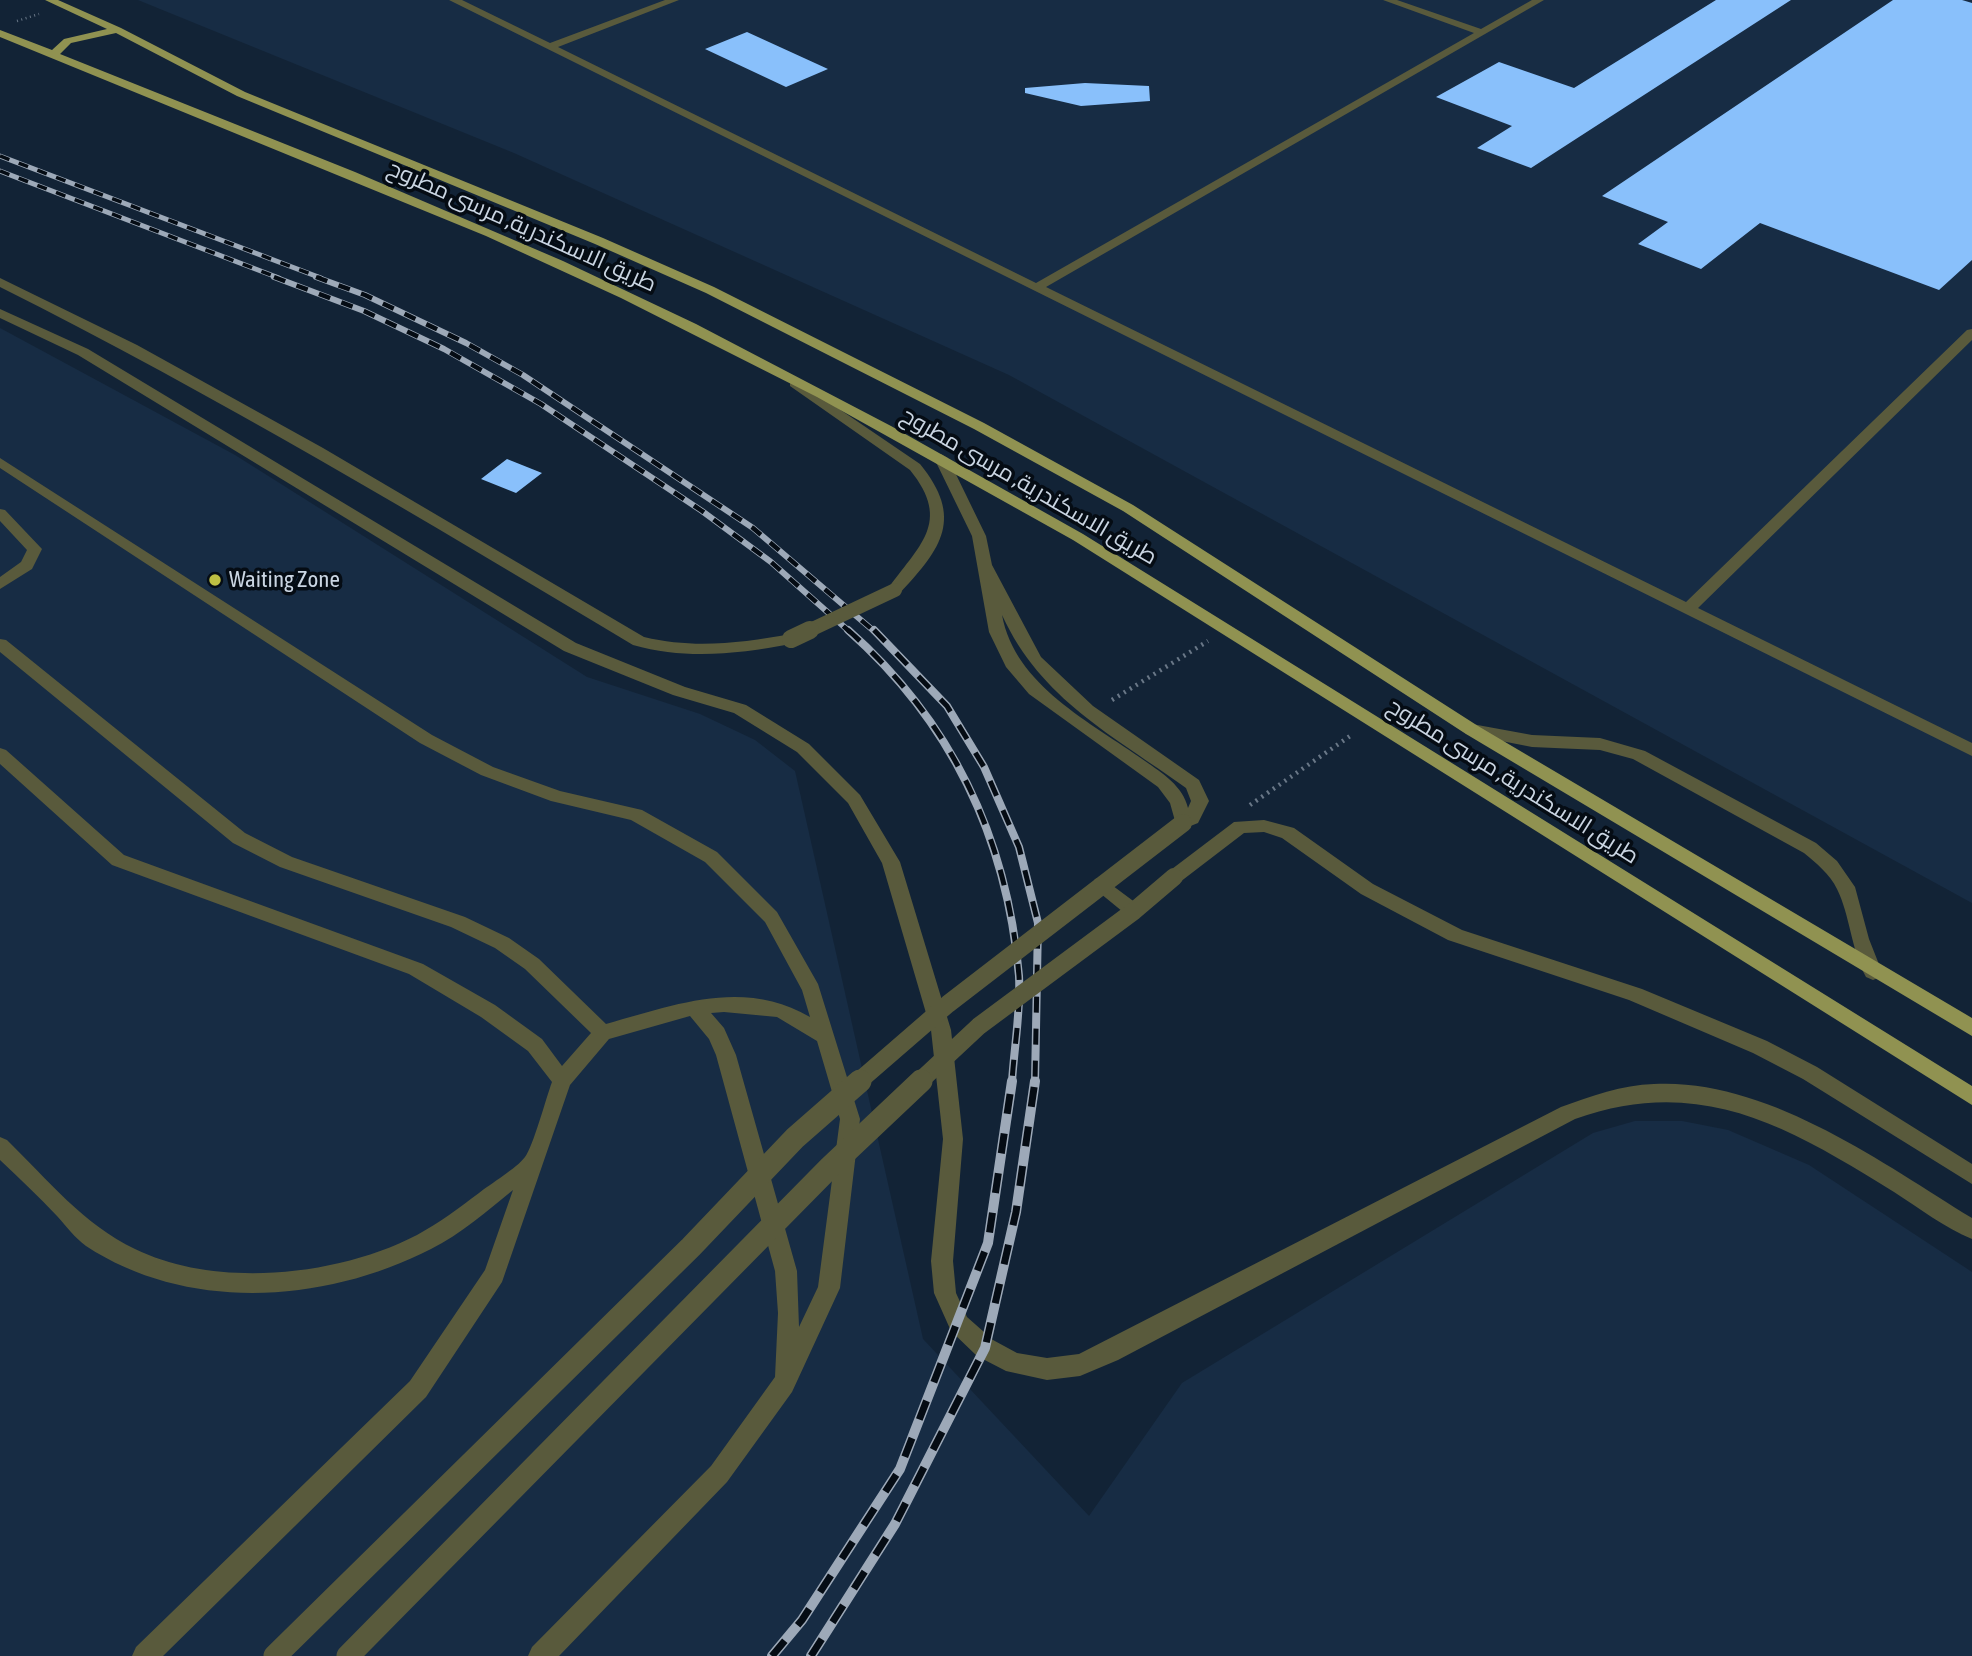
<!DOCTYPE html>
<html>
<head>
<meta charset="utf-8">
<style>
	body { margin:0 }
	canvas { display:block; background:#122336 }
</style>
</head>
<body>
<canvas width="1972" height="1656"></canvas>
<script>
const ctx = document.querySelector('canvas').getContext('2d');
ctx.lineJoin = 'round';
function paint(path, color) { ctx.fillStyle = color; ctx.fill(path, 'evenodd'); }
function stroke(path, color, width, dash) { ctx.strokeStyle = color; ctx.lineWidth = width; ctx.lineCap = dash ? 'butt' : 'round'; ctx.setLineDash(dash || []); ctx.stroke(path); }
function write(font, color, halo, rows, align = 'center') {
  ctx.font = font + ' "Asap Condensed",Cairo,sans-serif'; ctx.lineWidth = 7; ctx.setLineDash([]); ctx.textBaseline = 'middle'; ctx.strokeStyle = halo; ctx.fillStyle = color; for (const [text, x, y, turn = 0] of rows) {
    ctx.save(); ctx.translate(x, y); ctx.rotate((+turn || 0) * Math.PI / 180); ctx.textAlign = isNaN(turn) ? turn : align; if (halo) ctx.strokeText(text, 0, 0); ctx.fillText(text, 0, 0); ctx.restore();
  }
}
paint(new Path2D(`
	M138 0H1972V903L1009 375 514 153Z
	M0 328 235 455 587 677 700 714 755 740 795 771 923 1339 1089 1516 1182 1383 1593 1133 1635 1121H1682L1728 1130 1809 1165 1972 1272V1656H0Z`), '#172c44');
paint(new Path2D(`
	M1716 0H1791L1531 168 1477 148 1512 126 1436 97 1499 62 1574 88Z
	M1893 0H1962L1972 3V260L1939 290 1760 223 1701 269 1638 244 1668 222 1602 196Z
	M747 32 828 69 786 87 705 49Z
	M1085 83 1149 86 1150 101 1081 106 1025 93V88Z
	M507 459 542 473 516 493 481 479Z`), '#89c0fb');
stroke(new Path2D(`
	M17 21 39 14`), '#697787', 2.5, [1, 3.5]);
stroke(new Path2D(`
	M1112 700 1208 641
	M1250 805 1353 734`), '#697787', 4.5, [2, 5]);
paint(new Path2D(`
	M449 0H462L550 43 665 0H679L558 47 1036 283 1474 33 1383 0H1397L1481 29 1532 0H1544L1046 287 1686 602 1967 330 1972 329V340L1698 608 1972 743V756Z
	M0 278 137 345 323 448 644 637C694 649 741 643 791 634L799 639 791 644C737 654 687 660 633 645 425 520 217 396 0 287Z
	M0 309 88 349 576 643 685 687 746 705 809 744 860 795 900 862 951 1030 963 1139 953 1261 956 1293 967 1317 993 1340 1017 1353 1047 1358 1079 1354 1561 1107C1591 1096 1622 1085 1654 1084 1766 1078 1881 1162 1972 1218V1239C1945 1228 1919 1208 1894 1192 1789 1127 1701 1074 1575 1119L1118 1360 1080 1376 1047 1380 1006 1371 977 1356 951 1331 934 1293 931 1261 943 1139 931 1030 882 863 848 803 797 752 734 713 673 695 564 651 78 355 0 318Z
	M795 379 920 464C964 518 942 548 900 593L895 595 887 590C918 546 953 523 910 470L790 386V380Z
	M941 454 948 458 986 536 992 565 1041 657 1093 706 1199 780 1209 801 1198 823 1183 829 1177 828 1170 803 1158 787 1029 694 1006 667 989 632 972 536 934 458ZM1002 615C1041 700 1113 735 1186 788L1191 801 1188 808C1183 786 1162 773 1145 761 1091 722 1015 686 1002 615Z
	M0 458 432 735 493 767 560 791 642 810 717 852 777 912 818 984 860 1119 840 1288 792 1392 727 1482 559 1656H528L532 1647 711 1466 775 1377 778 1313 775 1271 716 1055 709 1039 690 1016 609 1039 570 1085 502 1282 426 1397 163 1656H132L136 1647 410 1381 485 1270 513 1190C487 1211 461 1234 431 1249 326 1303 188 1313 86 1246 75 1238 66 1226 57 1216 38 1196 19 1178 0 1160V1137L7 1140C47 1179 84 1225 135 1249 217 1289 338 1276 417 1235 439 1223 459 1208 479 1193 490 1184 517 1168 525 1157 533 1147 546 1098 552 1082L528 1051 481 1017 409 974 112 865 0 764V748L6 750 124 855 423 964 495 1005 542 1039 562 1066 591 1033 525 969 495 948 451 927 280 867 233 843 0 652V639L6 640 245 833 292 857 465 917 509 938 539 959 606 1024C675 1005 743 978 810 1017L802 990 765 922 705 862 631 820 551 801 481 775 420 743 0 468ZM724 1012 777 1017 817 1041 840 1119 818 1287 799 1327 797 1271 736 1055 724 1028 711 1013Z
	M0 509 5 510 42 549 32 569 0 589V577L21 562 27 550 0 521Z
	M1472 724 1532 735 1600 738 1645 751 1816 843 1837 861 1855 887 1869 939 1882 972 1880 977 1873 980 1866 977C1851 949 1850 915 1837 889 1830 874 1816 863 1804 853L1633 759 1600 750 1532 747 1466 734 1464 730Z
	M1264 820 1294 828 1373 884 1462 930 1642 989 1767 1041 1817 1067 1972 1164V1184L1803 1079 1753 1053 1629 1000 1448 940 1361 894 1282 838 1264 832 1244 833 1180 882H1168L1165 877 1168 872 1234 822Z
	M1101 877 1140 906 1143 911 1140 916H1128L1095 889 1092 884 1095 879Z`), '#595a3c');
paint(new Path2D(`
	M45 0H58L121 28 245 92 603 238 714 287 984 423 1133 505 1478 726 1972 1018V1036L1466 734 1123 511 974 429 706 293 595 244 237 96 116 33 71 43 60 54 355 172 563 261 696 324 891 426 1083 534 1972 1086V1105L1073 540 817 397 621 298 486 236 0 37V30L52 50 64 39 107 29Z`), '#909251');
const railFar3 = new Path2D(`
	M0 156 321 278
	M0 171 279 278`);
const railFar2 = new Path2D(`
	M274 277 364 311 444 349 541 404 702 511 771 562 850 632
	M316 277 365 295 466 343 523 375 753 528 875 632`);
const railFar1 = new Path2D(`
	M848 630C952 722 1007 837 1019 976 1021 1010 1014 1048 1012 1082
	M874 630 947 706 984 767 1019 847 1038 923 1035 1082`);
const rail = new Path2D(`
	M772 1656 802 1620 900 1469 988 1243 1012 1081
	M811 1656 895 1524 985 1348 1016 1212 1035 1081`);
stroke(railFar3, '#9da9b8', 5);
stroke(railFar2, '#9da9b8', 6);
stroke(railFar1, '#9da9b8', 8);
stroke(rail, '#9da9b8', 10);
stroke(railFar3, '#050c14', 3.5, [10]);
stroke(railFar2, '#050c14', 4.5, [12]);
stroke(railFar1, '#050c14', 5, [16]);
stroke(rail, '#050c14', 7, [20]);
stroke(new Path2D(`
	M806 632 895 590`), '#595a3c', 14);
stroke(new Path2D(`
	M791 639 810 630
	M858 1082 948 1004 1183 823
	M919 1082 979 1026 1134 911 1174 877`), '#595a3c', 18);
stroke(new Path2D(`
	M275 1656 691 1247 795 1138 860 1081
	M348 1656 830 1167 921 1081`), '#595a3c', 23);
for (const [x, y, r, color] of [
	[215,580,7,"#bdbf43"]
]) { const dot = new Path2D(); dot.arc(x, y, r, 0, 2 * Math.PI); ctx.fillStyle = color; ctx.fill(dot); stroke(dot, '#050c14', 2.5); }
write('23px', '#cad5e2', '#050c14', [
	["طريق الاسكندرية, مرسى مطروح",522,226,24],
	["طريق الاسكندرية, مرسى مطروح",1029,486,30],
	["طريق الاسكندرية, مرسى مطروح",1513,781,32]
]);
write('23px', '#cad5e2', '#050c14', [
	["Waiting Zone",229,580]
], 'left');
</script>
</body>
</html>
